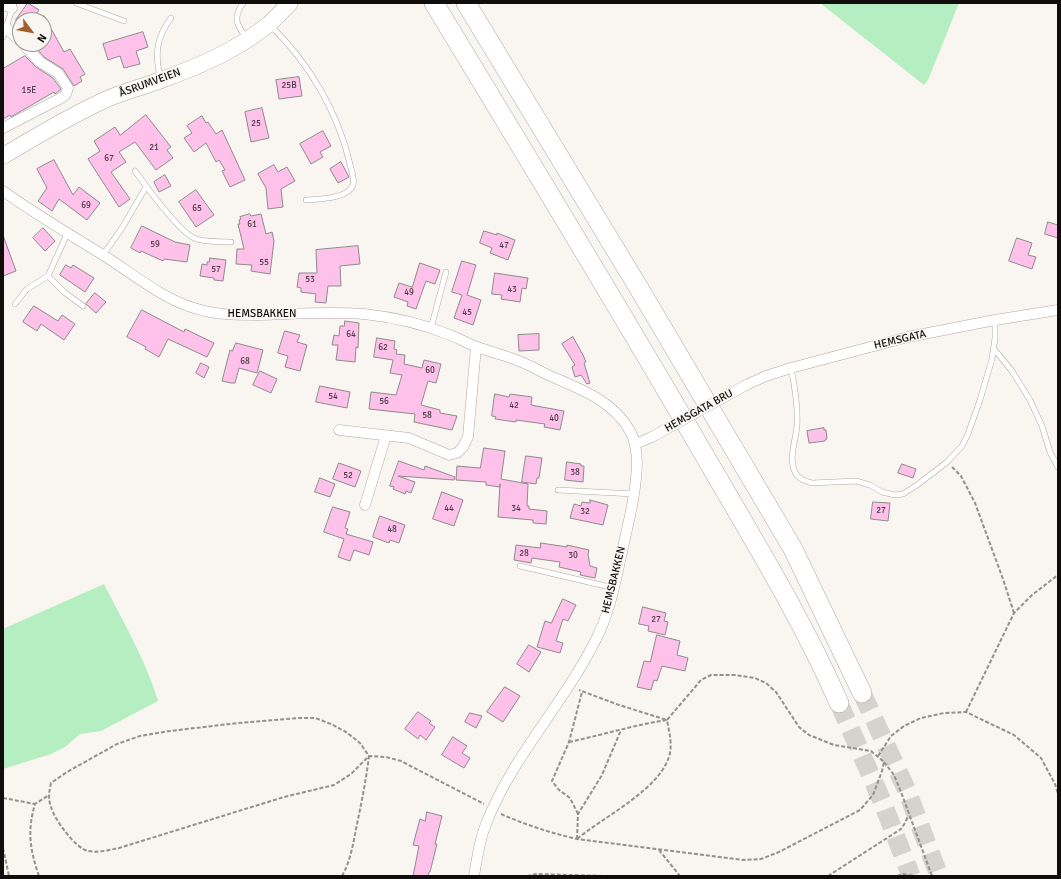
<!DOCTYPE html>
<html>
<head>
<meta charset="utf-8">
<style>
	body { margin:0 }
	#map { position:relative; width:1061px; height:879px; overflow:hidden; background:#f9f6f1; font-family:Signika,sans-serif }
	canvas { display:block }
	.frame { position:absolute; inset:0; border:4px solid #0f0e0d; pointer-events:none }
	.north { position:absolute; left:12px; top:12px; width:40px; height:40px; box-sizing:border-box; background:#f9f6f1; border:1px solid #9b9996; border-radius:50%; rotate:122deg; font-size:11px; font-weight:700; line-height:16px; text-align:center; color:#0f0e0d }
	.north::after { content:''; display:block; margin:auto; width:14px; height:18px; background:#a2602e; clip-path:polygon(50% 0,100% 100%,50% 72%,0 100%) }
</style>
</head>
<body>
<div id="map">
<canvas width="1061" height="879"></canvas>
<div class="frame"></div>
<div class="north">N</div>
</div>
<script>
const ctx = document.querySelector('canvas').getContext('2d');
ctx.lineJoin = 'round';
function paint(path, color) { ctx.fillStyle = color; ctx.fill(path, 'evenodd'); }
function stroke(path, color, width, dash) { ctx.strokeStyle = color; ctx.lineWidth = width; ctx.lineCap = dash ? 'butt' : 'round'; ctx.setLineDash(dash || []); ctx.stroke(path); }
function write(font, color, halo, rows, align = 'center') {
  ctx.font = font + ' Signika,sans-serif'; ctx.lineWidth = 3; ctx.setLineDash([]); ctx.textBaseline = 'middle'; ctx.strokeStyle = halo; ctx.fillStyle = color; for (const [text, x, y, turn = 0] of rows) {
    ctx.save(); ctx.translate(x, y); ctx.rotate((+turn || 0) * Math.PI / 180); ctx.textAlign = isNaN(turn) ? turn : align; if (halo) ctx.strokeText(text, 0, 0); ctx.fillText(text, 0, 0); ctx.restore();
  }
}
paint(new Path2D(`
	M820 3H959L928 80 924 85Z
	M104 584C123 622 146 660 158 701L101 731 80 734 65 747 51 754 3 769V629Z`), '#b5eec1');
const building = new Path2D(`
	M28 3 39 10 36 14 40 20H16Z
	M44 16 64 52 70 49 85 74 80 77 82 81 74 86 63 69 44 57 37 49 44 46Z
	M143 32 148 47 136 51 140 64 124 68 120 56 108 60 103 44Z
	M25 56 36 67 53 78 61 89 60 90 55 94 54 92 11 117 10 115 3 119V69Z
	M299 77 302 96 279 99 276 80Z
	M262 108 269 138 251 142 245 112Z
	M146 115 171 147 167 150 173 158 156 170 135 142 119 152 126 162 111 172 130 199 119 207 88 159 100 151 94 141 115 127 120 135Z
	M202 116 206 123 208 122 216 134 222 130 245 180 230 187 222 171 225 170 219 160 216 162 206 143 194 152 184 138 192 133 187 126Z
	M323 131 331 146 320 152 323 157 311 164 300 144Z
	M54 160 73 195 79 187 100 203 87 220 59 199 52 211 38 201 47 188 37 169Z
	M341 162 349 177 338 183 330 169Z
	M274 165 278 172 287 167 295 181 281 189 283 207 268 209 266 188 258 174Z
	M165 175 171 186 159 192 154 182Z
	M196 190 214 215 196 227 179 202Z
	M250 214 251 216 261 214 266 234 272 232 274 241 270 274 251 271 252 265 236 264 237 249H244L238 224H240L239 220 241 219 240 217Z
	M1048 222 1058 225V238L1045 234Z
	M142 226 175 242 190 245 187 262 164 259 163 261 141 251 140 253 131 248Z
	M43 228 55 241 45 251 33 238Z
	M484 231 497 235V233L515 240 508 260 490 253 492 248 480 243Z
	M4 238 16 271 3 276V239Z
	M1017 238 1032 243 1028 255 1036 257 1032 269 1009 261Z
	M358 246 360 264 340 266 341 286H328L326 303 315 302 316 294 301 292V288L297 287 299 273H317L316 250Z
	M210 258 226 260 223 281 214 280V278L200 276 202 264 207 265V262H209Z
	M462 261 476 265 467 295 481 300 473 325 454 318 462 295 452 292Z
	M420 263 440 270 435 284 426 281 416 309 407 306 408 302 394 297 399 283 412 287Z
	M66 265 71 268 73 265 94 278 85 292 60 275Z
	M495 273 528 278 526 289 522 288 520 302 501 299 502 295 492 294Z
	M95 293 106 302 96 313 86 304Z
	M34 306 58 321 62 315 75 324 64 340 41 324 37 331 23 322Z
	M142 310 184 332 185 329 214 343 207 357 168 339 159 357 145 349 146 347 127 337Z
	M345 321 359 323 358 348 356 347 355 362 336 360 338 345H332L334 335 339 336 340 326H344Z
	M285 331 300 335 297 342 307 345 300 371 285 367 288 356 278 353Z
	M539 334V350L519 351 518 335Z
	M573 337 583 355 586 362 584 363 590 383 587 384 581 375 575 377 572 367 575 365 562 344Z
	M377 338 395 341 394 349 397 350 396 354 405 355 404 364 422 368 424 360 441 364 436 383 428 381 421 405 440 410V413L457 416 452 430 414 422 415 414 369 409 371 392 396 395 402 375 390 373 393 360 374 357Z
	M236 343 263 350 257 373 239 368 235 383H231L222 381 230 350 232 351Z
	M201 363 209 367 204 378 196 373Z
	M260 371 277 379 271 393 253 385Z
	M320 386 350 392 347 408 316 402Z
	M495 394 509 397 510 394 532 397 531 405 564 411 560 430 544 427 545 424 516 420V422L495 419 496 417 492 416Z
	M824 428V430H826L827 439 825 440V441L809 443 807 431Z
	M484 448 505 451 501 479 528 484 527 506H529V509L547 511 546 524 533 523V520L498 517 500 484V487L486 485V482L456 480 457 466 480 468Z
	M526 456 542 458 539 478H537L536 484 522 482Z
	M399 461 424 470 425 466 455 477 454 480 398 476 415 482 411 493 406 491 405 494 393 489 394 487 390 486Z
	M567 462 581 464V466H584L583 482 565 480Z
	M339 463 361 471 355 487 333 479Z
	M902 464 916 469 913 478 898 473Z
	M320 478 335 484 330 497 315 492Z
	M442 492 463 500 454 526 433 519Z
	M590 500 608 505 603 525 570 518 574 504 581 506 582 502 590 503Z
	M873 502 890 503 888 521 871 519Z
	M333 507 350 512 345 528 348 529 346 534 373 542 369 555 354 550 350 561 338 557 344 539 324 532Z
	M380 516 405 525 399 543 390 540 389 543 373 537Z
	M541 543 567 547V545L589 550 588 554 590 566 597 568 595 578 580 575 581 572 559 567 560 562 532 558 531 563 514 560 516 545 540 548Z
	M563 599 576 605 568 621 563 619 556 641 563 643 560 653 537 647 545 621 551 623Z
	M643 607 666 613 664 621 668 622 665 635 648 631 649 626 639 624Z
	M657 635 680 641 677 655 688 658 685 671 662 666 657 681 654 680 651 690 637 687 644 661 650 662Z
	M529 645 541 652 529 672 517 664Z
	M505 687 520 696 503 722 487 712Z
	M418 712 431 721 429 723 435 727 426 740 420 735 418 739 405 729Z
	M470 713 482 716 476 728 465 722Z
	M453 737 467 746 462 753 470 758 464 768 442 755Z
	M427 812 442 816 435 844H437L430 872H429L428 876H413L419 846 413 845 420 819 425 821Z`);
paint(building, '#fec1ea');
stroke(building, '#8e898c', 1);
stroke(new Path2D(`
	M862 693 907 791 939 876
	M839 703 882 801 911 876`), '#d6d3cf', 19, [19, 10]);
const service = new Path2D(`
	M76 3 124 21
	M243 3C233 18 236 24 246 37
	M271 26C309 63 338 112 350 164 351 170 355 179 353 185 348 199 318 199 306 200
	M3 37 14 3
	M160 77C155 54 156 38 171 18
	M135 171C146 186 178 231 194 238 205 243 219 241 231 242
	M103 255 122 228 146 187
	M48 276 64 292 83 306
	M15 304 27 289 48 276 67 234
	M431 328 446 272
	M994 349 1012 371 1030 400 1042 426 1050 452 1058 467
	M791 368C795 387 798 407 797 426 796 440 788 458 795 472 798 479 805 481 812 483L856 481 870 485 882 492 895 495 903 494 917 485 947 462 962 446 968 434 980 400 992 359 995 338V320
	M558 490 634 494
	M520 566 614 588`);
const minor = new Path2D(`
	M3 5 12 8
	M6 28 20 41
	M3 128 63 97 66 94 68 88 58 73 40 62 23 44
	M3 191C35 214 69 234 103 255 132 273 161 298 194 308 215 315 236 315 258 315 294 314 329 311 364 314 393 317 423 324 450 335 459 338 468 344 477 347 488 351 500 354 511 358 524 362 536 369 548 375 578 388 613 400 630 431 640 450 637 474 634 494 631 514 626 533 622 552 616 579 611 606 600 631 568 700 513 754 486 824 479 841 477 859 474 876
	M746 385 766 376 791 368 908 337 995 320 1058 310
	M339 430 409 438 449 455 457 453 463 447 468 437 476 347
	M635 444 652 437
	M365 505 386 436`);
const primary = new Path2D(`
	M3 156C37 136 71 115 107 99 125 91 143 87 161 80 200 66 237 50 269 24 276 18 283 10 290 3`);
const motorway = new Path2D(`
	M434 3C522 148 610 293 695 439 745 526 799 612 839 703
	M466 3 640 290 793 549 862 693`);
stroke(service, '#aca9a5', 6);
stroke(minor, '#aca9a5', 11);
stroke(primary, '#aca9a5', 17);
stroke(motorway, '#aca9a5', 20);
stroke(new Path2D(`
	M952 467 961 476 975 503 1003 579 1014 613
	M966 712 1014 613 1032 595 1058 575
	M569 742C602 735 634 725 667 720L619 705 579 690
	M878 756 891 736 904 726 921 718 944 713 966 712 1014 735 1041 758 1055 784 1058 794
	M884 762 894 775 901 792 932 876
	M3 798 35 804
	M501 814C526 825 551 833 577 839L743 860 761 859 779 852 860 810 873 795 882 771 884 762 871 751 834 745 809 735 799 727 776 692 766 683 755 678 735 675H711L701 680 667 720C669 731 672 742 670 753 663 788 603 817 577 839
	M578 814 570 798 559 790 552 781 569 742 582 692
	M577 839 578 814 602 775 621 730
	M3 848 9 876
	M659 850 680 876
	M39 876C30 850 27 831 35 804L49 795
	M342 876C350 862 353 845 356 829 361 805 366 781 369 756L360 743 346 732 331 724 315 718H299L238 723 170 731 140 736 117 744 67 772 51 783C49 792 48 799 51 807 54 819 76 849 88 851 98 853 109 850 119 848L284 797 334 785 351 774 369 756 386 757 401 761 484 804
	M527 876 536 874 606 876
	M828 876 901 829 905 823 908 816
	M897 876 903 874 914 876`), '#93918d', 2, [4, 2]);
stroke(service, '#fff', 5);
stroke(minor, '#fff', 10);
stroke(primary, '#fff', 16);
stroke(motorway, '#fff', 19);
const minorBridge = new Path2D(`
	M652 437 746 385`);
stroke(minorBridge, '#aca9a5', 11, []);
stroke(minorBridge, '#fff', 10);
write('9px', '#4b3b44', null, [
	["25B",289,86],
	["15E",29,91],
	["25",256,124],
	["21",154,148],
	["67",109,159],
	["69",86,206],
	["65",197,209],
	["61",252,225],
	["59",155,245],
	["47",504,246],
	["55",264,263],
	["57",216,270],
	["53",310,280],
	["43",512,290],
	["49",409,293],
	["45",467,313],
	["64",351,335],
	["62",383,348],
	["68",245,362],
	["60",430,371],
	["54",333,397],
	["56",384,402],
	["42",514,406],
	["58",427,416],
	["40",554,419],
	["38",575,473],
	["52",348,476],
	["44",449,509],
	["34",516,509],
	["27",881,511],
	["32",585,512],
	["48",392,530],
	["28",524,554],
	["30",573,556],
	["27",656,620]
]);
write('11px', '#0f0e0d', '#f9f6f1', [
	["ÅSRUMVEIEN",150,83,-20],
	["HEMSBAKKEN",262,314],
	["HEMSGATA",900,340,-13],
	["HEMSGATA BRU",699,411,-29],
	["HEMSBAKKEN",614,580,-76]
]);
</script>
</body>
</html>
